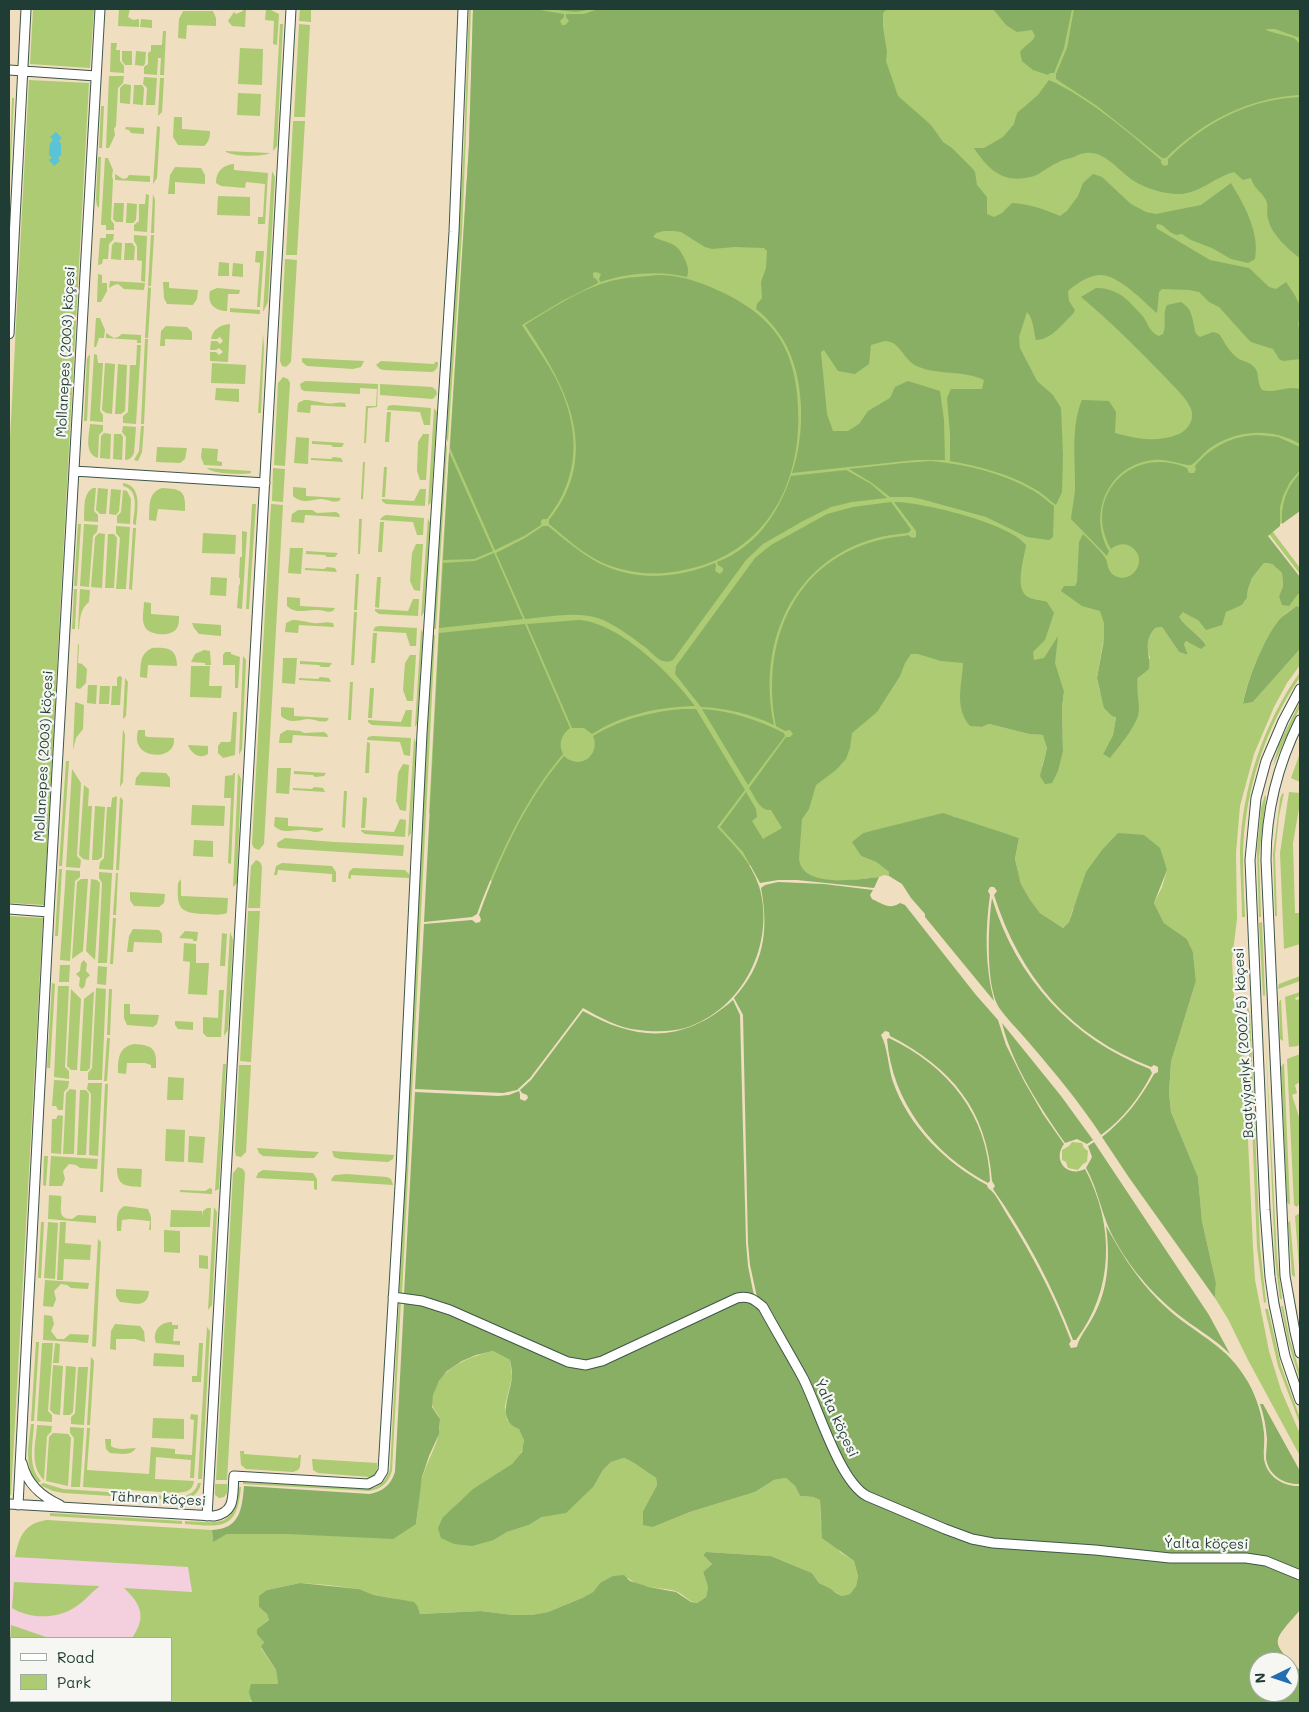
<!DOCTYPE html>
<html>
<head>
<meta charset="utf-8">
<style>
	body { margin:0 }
	#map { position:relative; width:1309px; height:1712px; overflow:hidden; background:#f0dec0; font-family:Mali,sans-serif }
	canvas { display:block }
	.frame { position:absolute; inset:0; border:10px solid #1f3d34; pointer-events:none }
	.legend { position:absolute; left:10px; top:1637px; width:162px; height:65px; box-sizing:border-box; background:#f6f6f2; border:1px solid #a0aca6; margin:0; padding:6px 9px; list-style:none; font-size:15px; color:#1f3d34 }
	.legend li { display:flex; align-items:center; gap:10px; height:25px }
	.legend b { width:25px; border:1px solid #a0aca6 }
	.north { position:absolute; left:1249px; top:1652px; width:50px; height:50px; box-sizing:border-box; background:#f6f6f2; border:1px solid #a0aca6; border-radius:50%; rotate:266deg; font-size:14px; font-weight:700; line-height:20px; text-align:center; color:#1f3d34 }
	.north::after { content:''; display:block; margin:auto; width:18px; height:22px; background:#1f6fb2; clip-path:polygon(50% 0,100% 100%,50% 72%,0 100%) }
</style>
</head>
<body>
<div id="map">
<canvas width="1309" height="1712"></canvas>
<div class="frame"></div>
<ul class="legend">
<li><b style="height:6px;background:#fff"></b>Road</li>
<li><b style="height:14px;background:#accb72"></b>Park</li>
</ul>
<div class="north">N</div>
</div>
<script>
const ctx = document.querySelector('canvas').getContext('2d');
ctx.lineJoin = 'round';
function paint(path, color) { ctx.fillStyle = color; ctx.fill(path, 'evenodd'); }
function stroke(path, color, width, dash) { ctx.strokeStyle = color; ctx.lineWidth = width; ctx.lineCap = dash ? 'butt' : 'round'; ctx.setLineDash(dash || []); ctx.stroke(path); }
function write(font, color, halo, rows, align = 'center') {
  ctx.font = font + ' Mali,sans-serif'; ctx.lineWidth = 4.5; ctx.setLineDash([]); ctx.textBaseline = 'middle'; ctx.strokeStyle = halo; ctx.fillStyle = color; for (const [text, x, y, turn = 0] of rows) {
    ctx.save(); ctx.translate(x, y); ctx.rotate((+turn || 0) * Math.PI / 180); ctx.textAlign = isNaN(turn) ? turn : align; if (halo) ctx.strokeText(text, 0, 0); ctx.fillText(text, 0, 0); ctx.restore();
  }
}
paint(new Path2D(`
	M9 1555 181 1563 240 1600 241 1703H9ZM11 1638H171V1701H11Z`), '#f4cfde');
paint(new Path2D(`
	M33 9H94L90 68 30 64Z
	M119 9H130L128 17 133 20 139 19V27L118 26Z
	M243 9H246L245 27 232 26 228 21 234 12 236 14 243 11Z
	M300 9H311V22L299 21Z
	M469 9H471L462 233 448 442 446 438 464 145Z
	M473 9H1300V509L1266 535 1103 642 1097 678 1100 691 1116 717 1113 735 1103 754 1139 712C1135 684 1134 683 1150 658 1146 646 1147 638 1155 628L1162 627 1179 652 1188 655 1184 644 1185 641 1206 645C1198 634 1187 627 1178 617L1183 611 1199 621 1242 605 1247 598 1248 589 1252 578 1264 563 1272 564 1282 573 1283 586 1279 596 1298 594 1300 596V607L1296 606C1290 611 1283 615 1278 621 1264 640 1246 681 1243 704L1253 702 1300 649V665L1287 683 1274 707 1254 754 1240 806 1236 853 1237 919 1232 960 1234 998 1243 1033 1253 1247 1255 1280 1269 1351 1281 1390 1300 1434V1456L1248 1360 1228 1319 1215 1298 1216 1283 1202 1221 1198 1177 1171 1112 1169 1093 1171 1062 1196 981 1193 952 1187 939 1164 923 1154 903 1162 887 1167 870 1073 909 1069 922 1063 928 1040 913 1030 901 1021 884 1015 859 1019 838 969 823 953 816 863 833 853 842 861 856 876 862 889 872V876L884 875 879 877C862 879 806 888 799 865 797 856 801 844 800 834L576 974 429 813 442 563 469 145ZM1064 692 1062 707 1063 751 1042 767 1047 748 1044 735 1029 734 989 724 982 727 974 726Z
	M266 10H271L279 14 277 45 273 44 274 21 265 20Z
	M183 11H213L216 18V26L187 25 186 39 178 38 179 19Z
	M141 19 152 20V28L140 27Z
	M280 24H283L277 146 273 151Z
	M299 24 310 25 305 117H294Z
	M163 31H166L164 75H160L161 58H158L157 75 144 74V67L148 64V53L151 51V45H162Z
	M111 43H117L116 50H120V61L124 66V73L110 72Z
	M240 48 263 49 262 85 238 84Z
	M122 51H132V65H125L122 61Z
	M136 51 146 52 145 64 143 66 135 65Z
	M109 76H124L123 83 118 88 116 126 114 129 115 135 109 148H106Z
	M144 77 157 78 155 105H146L147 88 143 84Z
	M160 78H164L162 112 158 116Z
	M29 80 89 83 44 905 9 903V457Z
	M124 84 131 85 130 104 120 103V88Z
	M134 85H142L144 88 143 105 133 104Z
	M238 93 261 94 260 116 237 115Z
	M12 98H14L10 180H9Z
	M101 106H104L102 148H99Z
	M174 117H182V129L210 131C210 137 209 142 204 146L178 145 173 137Z
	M293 121H305L297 255H286Z
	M157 126 160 127 157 178 153 184Z
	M126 127 144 128V134L131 133 129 130 125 129Z
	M225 151 270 153C262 157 232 157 225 151Z
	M98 157H101L99 208 97 206 96 199Z
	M105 158H108L113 170 112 176 113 180 111 220 114 224V230H106V225H101Z
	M234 164V170L268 173 265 224H258V217H263L265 184 246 182 245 188 221 186 216 183C216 171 223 165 234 164Z
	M175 167 201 168 205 175V184L175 182V194H168L170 175Z
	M272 171 275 177 268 302 263 312Z
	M115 174 123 179 127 178 129 175 150 176V182L115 180Z
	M146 194 149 195 147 232 134 231V225L139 221V204H145Z
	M153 194 155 200 154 233H151Z
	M218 196 250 197V216L217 215Z
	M114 203H124L123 222H116L113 219Z
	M127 203 137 204 136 220 133 223H126Z
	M106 234H114L113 240 109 244 108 259H103L102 264 98 265 100 238H106Z
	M134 235 147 236 145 282 141 281 142 261 137 260V246L134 241Z
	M151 235H154L151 286H148Z
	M115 242 122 243 121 260 111 259 112 245Z
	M125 243H132L135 247 134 260H124Z
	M256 251H264L260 307H257L260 263 255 262Z
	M285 259 297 260 291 362 286 367 282 366 280 361Z
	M219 262 229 263V276H218Z
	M233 263 243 264V277L232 276Z
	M98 274 102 275V283H107V291L101 302H97Z
	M110 281 145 283 144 290 124 289 118 284 114 285 109 288Z
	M163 282H169V288L198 290 197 299 193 305 167 304 164 298Z
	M148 287 151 288 148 338H145Z
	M217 288 240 290 239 294H228L227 311C215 311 207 304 210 291Z
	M230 308 260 310V314L230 312Z
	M96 318H100L105 330 104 338H99L96 347H94Z
	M230 324 228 362 210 361V352H216L219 355 223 352 219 348 216 350H210L211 341H217L220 344 223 341 220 337 217 339H211C213 329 220 325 230 324Z
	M166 326 187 327 192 332V340L165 339V346H160L161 331Z
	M106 333 114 338 118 337 122 334 141 335V343H137V340L106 338Z
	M263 334 264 347 261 413H258Z
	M145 339H148L144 424H141Z
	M137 345H141L136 424 123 423V416L128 412 130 365H136Z
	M90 354 87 421H84L87 358Z
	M94 354 97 355 98 363H103L100 411 103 415V422L90 421Z
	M302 358 364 361 361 367 353 369 307 366 302 362Z
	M381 361 434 364 435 362H438C438 367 437 370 432 372L384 370 380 369 376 365Z
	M105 363 115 364 112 414 106 413 102 410Z
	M212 363 246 365 245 384 211 383Z
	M118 364 127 365 125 411 121 414H115Z
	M283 377 288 379 290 383 285 466 274 465 278 383Z
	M305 381 378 384 377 407 368 408 366 443H364L366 406H376L377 389 360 388V394L304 391 301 389 300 384Z
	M380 384 432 387 436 390 437 394 434 398 432 399 380 395Z
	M216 388 239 389V402L215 400Z
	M304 400C312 400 317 402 325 403 333 405 337 401 345 403L346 407 311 405 310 413 297 412 298 403Z
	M393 405 431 408 430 425H424L420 412 387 410 388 406Z
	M434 408 437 412 431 502 428 506Z
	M387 412H391L389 442H385Z
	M90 424 103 425V431L99 435 98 458C84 454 89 435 90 424Z
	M123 426 136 427 134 453C132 457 130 460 125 460L126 437 122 432Z
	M141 426H144L142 452 138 461 134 460 139 451Z
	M104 433 111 434 110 459 100 458 101 436Z
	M114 434H121L123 437 122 460 113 459Z
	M423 434H429L426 480H420L417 471 418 442Z
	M296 437 309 438 308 464 294 463Z
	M312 441 344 443 342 447H333L331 445 312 444Z
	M446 444 447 448 436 629H433Z
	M157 447 187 448 185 459 180 463 156 462Z
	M202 448 218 449 217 461 222 462V466L204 465 201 457Z
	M333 457 341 458 343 462 311 460V458L331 459Z
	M363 462H365L363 499H361Z
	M384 467H387L385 497H382Z
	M207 468 251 471V473C242 475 212 474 207 468Z
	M273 468 285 469 283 502 272 501Z
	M123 483C143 486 137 510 136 525L133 524C134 511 140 490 123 486Z
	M293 487 306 488V496L341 498 339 501C332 503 328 499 320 499 310 500 301 504 293 496Z
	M93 488H96L94 511 98 515V522L84 521C85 510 82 494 93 488Z
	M98 488 108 489 106 514H100L96 510Z
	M162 488C181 489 186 490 185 511L158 509 156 521 149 520C150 507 147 493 162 488Z
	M111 489 121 490 119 511 116 515 109 514Z
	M420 489H426L425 506 386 504 382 501V499L414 501Z
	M123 490 127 491 131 499 130 524 117 523V516L121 512Z
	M252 504H256L249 609H246Z
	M271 504 283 505 264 844 259 850 254 848 252 844Z
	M298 510H312L317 513 336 512 339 514 340 517 305 515 304 523 291 522 292 514Z
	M386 515 424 518 423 535H417L413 522 380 520 382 517Z
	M428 518 430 523 424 612 421 617Z
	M359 519H362L360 554H358Z
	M380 522H384L382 552H378Z
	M78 524H81L77 586H74Z
	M84 524 98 525 97 532 93 536 89 587 80 586Z
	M116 526 130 527 126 589H116L120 538 116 533Z
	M133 528H136L132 590 129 589Z
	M242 531 247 532 242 609 237 608 239 585 240 584V578H239L240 557H242Z
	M1273 532 1300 568V574L1269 534Z
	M99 533 105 534 102 588 91 587 95 537Z
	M203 533 236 535 235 554 202 553Z
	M108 534H114L117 538 114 588H105Z
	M416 544H423L420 591 414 590 410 581 412 553Z
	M290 548H303L301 574 288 573Z
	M306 551 338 553 335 557H327L325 555 306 554Z
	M327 567 335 568 337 572 305 570V568L324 569Z
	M356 574H359L357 610H354Z
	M211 577 227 578 226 596 210 595Z
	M377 577H381L379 608 375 607Z
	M74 589H77L75 629H72Z
	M80 589 90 590 89 602C80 609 80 619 79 629H78Z
	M287 597 300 598V606L335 608 333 611C327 613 324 610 318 610 307 609 296 615 287 606Z
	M413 599H419L418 616 379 614 375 611V609L408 611Z
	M144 602 151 603V614L179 616C179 620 179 624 177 628 172 637 150 636 145 627 141 620 144 609 144 602Z
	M354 612H357L354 665H351Z
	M292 620C301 620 305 622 313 623 321 624 325 621 333 623L334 627 299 625 298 633 285 632 286 623Z
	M192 623 221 625V636L199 634 194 628Z
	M379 626 417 628 416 646H410L406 633 373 631 375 627Z
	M421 629 423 633 417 724 415 727Z
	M373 633H377L375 663H371Z
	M433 635H435L402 1294H399L425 766Z
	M78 643 79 646 78 663 82 664 87 669 86 683 80 689 76 688Z
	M152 648C167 647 177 648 177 666L148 665 147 678 140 677C141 665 139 654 152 648Z
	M204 650 210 651 211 665H205V663L191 662 195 654Z
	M225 652H231V654L240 657 238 688H235V665H223V655Z
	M410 655H416L413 701H407L403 690 405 663Z
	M243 656 246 660 242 749 239 755Z
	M283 658H297L295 684 282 683Z
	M300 661 332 663 329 667H321L319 665 300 664Z
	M191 666H210L209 686H222L221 698 190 697Z
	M1300 672V677C1265 728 1245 790 1243 852 1243 874 1244 895 1245 917H1242C1242 895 1240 874 1240 852 1242 788 1263 724 1300 672Z
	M119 676 122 677 120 705H111L112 686H117V678Z
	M320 677 329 678 331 682 299 680V678L318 679Z
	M125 678 128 682 126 716 123 719Z
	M350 682H353L351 720H348Z
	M88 685H97L96 704 87 703Z
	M100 686H110L109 704H99Z
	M370 688H374L372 718H368Z
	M75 702 84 705 83 729 76 738 73 750Z
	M1300 702V707L1273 766 1279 744Z
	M281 707 294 708V716L329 718 327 721C320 723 315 719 308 719 298 720 289 724 281 716Z
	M406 710H412L411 727 372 725 368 722V720L401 722Z
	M233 712H237L235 755 223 758 218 753V746L221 742H230L231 740Z
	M123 729 125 735 123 782 120 787Z
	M138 730H145V736L148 737 174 738C174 742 174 746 171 749 164 758 144 756 139 746 136 741 137 735 138 730Z
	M287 730 300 731 304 733 324 732 327 734 328 737 293 735 292 743H279L280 734Z
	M372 736 411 738 410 756 404 755 400 742 367 740 368 737Z
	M414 738 416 743 411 833 408 837Z
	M367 742 370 743 369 773H365Z
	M188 745 208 746V754C199 760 191 753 188 745Z
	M1300 753V782L1291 778Z
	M66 761H69L62 866H59Z
	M403 764 409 765 406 811 400 810 396 801 398 773Z
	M277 768H291L289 794 276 793Z
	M72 769 81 783 77 856 81 860 80 868 66 867Z
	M294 771 326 773 324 776 315 777 313 775 294 774Z
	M141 772 166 773 170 778V787L135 785 136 778Z
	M233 773H235L231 864 228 863 231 798H224L225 776 233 775Z
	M238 773 241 779 237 883 233 887Z
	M84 785 89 789 88 806H92L89 860 83 859 79 855Z
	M314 787 323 788 325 792 293 790V788L312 789Z
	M344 791H347L345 828 342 827Z
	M1289 792 1300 793V803L1293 843 1295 913H1300V944L1284 949 1280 853Z
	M1284 793 1279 816 1275 854 1277 916H1275L1273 854 1280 799 1282 794Z
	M1265 795 1266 797 1259 856 1261 917H1259L1257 850 1261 808Z
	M117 796 113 870 99 869 100 862 104 858 107 807H111L112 798Z
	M120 797 123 800 119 870H116Z
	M363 797 367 798 365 828H361Z
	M192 805 225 806 224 826 191 825Z
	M95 806 105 807 102 857 98 860H92Z
	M275 817 288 818V826L323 828V830L318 832C312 832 308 830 302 830 292 829 284 835 274 826Z
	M400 819 406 820 405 837 365 834 361 831V830L394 832Z
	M285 838 334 842 404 845 403 856 279 848 277 846V843Z
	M194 840 213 841V857L193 856Z
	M256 860 260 862 262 866 260 908H248L251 866Z
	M282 863 332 866 336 872V882H332V874L278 870 277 875H274L276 866Z
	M353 868 405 870 409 874V878L351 875V879L348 878 349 872Z
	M59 869H62L58 936H55Z
	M66 870 80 871V877L75 881 70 961 60 960Z
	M99 872 112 873 107 963H98L102 883 99 878Z
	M116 873H118L116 915H113Z
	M81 879H88L83 951 72 959 77 882Z
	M91 879 97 880 100 883 95 960 86 951Z
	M181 879V896L228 898 227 913C220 916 211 914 203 914 178 913 177 906 178 883Z
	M130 892 165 894 164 903 159 907 134 906 130 900Z
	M248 911H260L251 1062 240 1061Z
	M9 916 43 918 11 1495H9Z
	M113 918H116L113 964H110Z
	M1262 922 1265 995 1264 996 1263 995 1259 923Z
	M133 929 159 930 162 934V943L134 942 133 952H127L129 936Z
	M185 931 198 932 197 941H193V939L179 938Z
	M230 932 233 940 228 1030 224 1036Z
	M222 933 227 934 225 966H220Z
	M184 943 196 944V963H209L207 995 188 994 190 962 183 961Z
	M84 960 87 964 86 971 90 975 86 979 85 986 82 989 79 986 80 978 76 974 80 971 81 963Z
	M60 965H70L69 982H59Z
	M98 966 107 967 106 985 97 984Z
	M1300 976V981L1278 989 1279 984Z
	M52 983 55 984 50 1068H47Z
	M58 986H69L65 1067 69 1071V1079L54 1077Z
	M96 988 106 989 102 1080H88V1073L92 1068Z
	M71 989 81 999 77 1070H71L67 1066Z
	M109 989H112L110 1035H107Z
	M219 990H224L221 1037H207L203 1033V1017L218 1018Z
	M94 991 90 1068 87 1071H80L84 999Z
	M1300 992V996L1295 998 1296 1000 1300 999V1038L1299 1039 1300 1043 1298 1046 1289 1047 1285 997Z
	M1280 1000H1281L1283 1041 1280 1039 1279 1003Z
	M124 1004H130V1014L159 1015 157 1024 153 1027 127 1025 124 1018Z
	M1247 1005 1250 1013 1260 1247 1266 1302 1264 1303 1257 1247Z
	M175 1021 193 1022V1030L178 1029 175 1025Z
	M1265 1026 1277 1258 1282 1299H1280L1275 1258Z
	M107 1038H110L107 1081H104Z
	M134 1044C153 1045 157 1049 156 1068H151V1065L145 1063H127L126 1074 118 1073C118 1060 118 1047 134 1044Z
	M1300 1054V1082L1295 1085 1297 1093 1292 1095 1300 1120V1203L1297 1207 1294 1205 1287 1059Z
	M1284 1063 1290 1205 1287 1202 1281 1067Z
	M223 1064H226L219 1189 215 1191Z
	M239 1065H251L246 1152 241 1157 236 1156 235 1151Z
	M168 1077 184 1078 183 1100H167Z
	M54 1080 69 1081 68 1088 64 1092 63 1110H58L56 1106H52Z
	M88 1083H102L98 1156 89 1155 91 1094 87 1089Z
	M105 1084H108L103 1192H100Z
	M70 1089 76 1090 74 1154H63L66 1093Z
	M80 1090H86L89 1094 86 1155H77Z
	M58 1115 63 1116 61 1154 51 1153 52 1119H56Z
	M166 1129 185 1130 184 1162 165 1161Z
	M189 1136 205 1137 203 1163 188 1162Z
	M1072 1142 1082 1143 1084 1148 1088 1151 1087 1162 1083 1164 1078 1170 1068 1168 1066 1162 1062 1160V1150L1069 1146Z
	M257 1148 319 1152 314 1158H303L263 1156 259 1153Z
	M332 1151 394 1155 393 1159 388 1162 340 1159 334 1157Z
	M44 1156H48L46 1186 43 1185Z
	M51 1156 98 1159 97 1169 80 1168 76 1165 69 1164 63 1171 65 1179 62 1186H49Z
	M238 1167 243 1169 245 1173 227 1480H216L233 1173Z
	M117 1168 142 1169 141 1187C125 1186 117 1186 117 1168Z
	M263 1170 313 1173 317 1179V1190L314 1189V1181L256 1178 258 1173Z
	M346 1174 387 1177 391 1179 393 1185 331 1181 332 1178 335 1175Z
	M210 1188 212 1189V1194L180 1192V1190L205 1191Z
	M49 1195 61 1196C63 1206 55 1219 72 1219L78 1215 96 1216V1223L48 1219Z
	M125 1206 148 1209 151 1217V1230H149L150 1221 130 1219 122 1220 121 1231H117C117 1222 115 1210 125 1206Z
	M214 1207 217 1212 212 1305 208 1310Z
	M207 1208H211L210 1227H170L171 1210 202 1211V1216L203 1211Z
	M1300 1213V1280L1295 1216Z
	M1290 1220 1295 1277 1292 1275 1288 1223Z
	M41 1222H44L41 1278H38Z
	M48 1222 58 1223 55 1279 44 1278Z
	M60 1222H66L65 1243 91 1245 90 1260 64 1259 63 1280H57Z
	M164 1230 180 1231V1253L164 1252Z
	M98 1239 101 1242 96 1346 94 1347 92 1346Z
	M199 1255 208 1256V1269L199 1268Z
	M45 1280 89 1283 88 1289 71 1288 67 1285 61 1284 54 1291 56 1299 53 1307 43 1306Z
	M116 1289 149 1291C148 1309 133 1303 120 1302L116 1296Z
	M399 1301H401L392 1471C388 1483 382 1489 369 1491L243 1484V1482L369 1489C380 1487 386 1481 390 1470Z
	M1281 1306H1283L1290 1340 1300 1373V1380L1288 1341Z
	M1265 1309H1268L1281 1366 1300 1418V1424L1278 1366Z
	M44 1315 52 1316 54 1324 51 1331 57 1339H64L70 1334 89 1335 88 1343 43 1340Z
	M172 1322V1325H178V1329H174L173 1341H180V1345L156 1343C152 1331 160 1322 172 1322Z
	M115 1324 140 1326 144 1331 145 1342 135 1339H116V1350L110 1349 111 1331Z
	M207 1327 210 1331 202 1479H198Z
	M36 1342H39L34 1421H31Z
	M42 1343H53L48 1411 52 1415V1422L37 1421Z
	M55 1343 60 1344 59 1363H53Z
	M199 1343H203L201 1382H192V1376H197Z
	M493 1351 510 1360 512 1377 505 1406 507 1420C511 1423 517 1426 520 1430 539 1458 484 1483 466 1496 458 1502 451 1511 443 1517L494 1540 507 1532 529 1525 594 1486 603 1470 611 1462 624 1458C636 1463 645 1471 656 1478L657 1485 643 1511 653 1527 690 1512 755 1492 774 1480 786 1478 795 1486 800 1496 813 1497 820 1500 821 1525 840 1552 854 1561 858 1576 856 1586 850 1594 842 1596 819 1583 812 1573 771 1556 706 1552 703 1555 712 1564 703 1572 708 1587 706 1597 697 1603C688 1602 684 1594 675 1591 661 1587 640 1589 628 1578L600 1583 593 1592 582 1598 548 1612 531 1615H513L481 1611 420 1614 418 1607 392 1598 374 1595 359 1589 327 1585 300 1583 267 1590 259 1607 267 1614 269 1620 257 1629 264 1642 261 1648 276 1670 278 1684 250 1701 252 1703H147L145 1701H171V1638H132C147 1617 141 1604 124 1588L192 1592 188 1567 15 1557C19 1537 24 1523 47 1520L212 1530 213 1541 227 1534H287L416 1524C419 1508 418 1491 423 1475 427 1462 437 1445 439 1432 440 1428 441 1421 439 1417 437 1412 433 1410 432 1404 432 1372 466 1357 493 1351Z
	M154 1353 184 1355V1367L153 1366Z
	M91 1357 94 1361 90 1425H87Z
	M53 1365 63 1366 60 1415 54 1414 50 1410Z
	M66 1366 76 1367 73 1412 70 1415H63Z
	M78 1367H88L84 1425 71 1424V1417L75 1413Z
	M191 1414 198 1415 194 1478H190L191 1460 156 1457 155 1479 194 1481C193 1491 185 1492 177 1493L83 1487 87 1428H90L87 1470 149 1474 151 1447 175 1449V1454L192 1455 194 1420 190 1419Z
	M153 1418 184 1419V1439L152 1438Z
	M31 1424H34C33 1444 27 1466 41 1481L38 1483C23 1467 29 1444 31 1424Z
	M37 1425 52 1426 51 1432 47 1436 44 1480C29 1466 36 1443 37 1425Z
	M70 1427 84 1428 80 1487H71L74 1438 70 1433Z
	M53 1433 68 1434 71 1438 68 1486 46 1481 49 1437Z
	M105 1439H111V1446C118 1451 128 1448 136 1448 130 1457 119 1453 110 1453L106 1449Z
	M240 1451H244V1454L298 1458 299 1455H301L300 1467 298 1470 293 1472 246 1469 241 1465Z
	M312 1459 377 1463C377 1470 377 1476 369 1477L318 1473 313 1470Z
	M43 1483 63 1489 182 1497C190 1495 196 1491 198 1483H201C199 1495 189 1500 177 1500L63 1493 53 1491 40 1485Z
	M215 1484H227V1493L224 1497 219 1498 215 1495Z
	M238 1487H241C237 1530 223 1527 185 1524V1521C221 1523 234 1528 238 1487Z
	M50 1513 182 1521V1524L50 1516Z
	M14 1582 98 1586 99 1587C91 1592 86 1600 78 1605 60 1619 32 1620 12 1608Z
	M11 1625 49 1638H11V1658L9 1657Z`), '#accb72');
paint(new Path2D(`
	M473 9H534L564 14V17L560 21 562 25H565L569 21 566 17V14H584L598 9H887L883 13V27L887 52 886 61 898 96 931 125 943 142 952 148 972 168 975 172 977 185 987 197V214L994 217 1002 213 1012 203C1029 204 1044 209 1060 216L1067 211 1078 196 1083 183 1093 174 1102 177 1131 204 1146 212 1156 214 1201 205 1231 183C1244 205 1260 232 1255 259L1248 263 1231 259 1212 248 1191 240 1182 234 1176 235 1170 232 1162 225 1157 224 1156 228 1210 260 1249 268 1269 287 1276 289 1286 282C1293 293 1307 309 1298 323L1300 333V359L1283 361 1279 359 1273 349 1251 342 1247 338 1219 307 1209 302 1199 292 1189 290 1162 289 1159 292 1157 313C1144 302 1117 273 1099 275 1087 276 1076 284 1068 291L1069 301 1075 310 1073 314C1062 324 1051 340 1036 340 1033 330 1034 320 1027 312L1019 337 1020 348 1037 381 1053 395 1061 408 1063 455 1062 492 1056 505C1048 499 1041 492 1033 488 1009 474 978 466 950 461V434L947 398 951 389H982L984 380C964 370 937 375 919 367 904 362 901 342 886 341 882 341 876 344 871 345L869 364 855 374 838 371 824 350 821 352 827 414 833 431H848L859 424 868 411 890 398 895 387 908 381 940 391 944 420 945 460H915L792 473C806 433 805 374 782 338 775 327 766 317 756 309L757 304 762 298 761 282 766 268 767 251 764 248 735 247 712 249 705 247 681 232 674 231H664L656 233 653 237C672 245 677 241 686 262 688 267 689 272 687 277 661 270 626 273 600 282L599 279 601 274 596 272 593 273V277L597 280 598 283 562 301 522 325C533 343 547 361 557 381 580 428 581 477 547 519H543L541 521V525L524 536 495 550 450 448 469 145Z
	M546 9H593L576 12Z
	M993 9H1072L1064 48 1054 73H1050L1048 75 1033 70 1022 61 1020 52C1025 45 1032 43 1035 36L1032 30 1017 32 1006 25Z
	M1074 9H1300V38L1275 29H1266L1268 31 1294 38 1300 44V95C1248 98 1203 121 1166 158H1162L1097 106 1056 79V74L1067 48Z
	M1049 80C1089 98 1127 131 1161 160V163L1164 166 1168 165V159C1204 123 1249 99 1300 97V258C1289 250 1271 234 1268 219 1266 212 1269 208 1266 200 1261 191 1254 189 1251 178L1243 180 1234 172C1215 177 1203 191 1182 194 1167 195 1147 189 1134 181 1119 172 1106 151 1086 153 1081 153 1076 156 1071 158 1067 159 1061 160 1057 163 1049 166 1042 173 1034 176 1005 185 989 171 974 148H984L1003 137 1014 124 1017 113 1038 95Z
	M657 275C681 274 705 284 726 294 747 305 767 318 780 339 793 360 797 384 798 408 802 489 762 557 679 571 653 576 626 573 601 562 582 553 566 538 549 524V520C603 453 566 386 525 325 551 309 580 289 611 281 626 277 642 277 657 275Z
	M1096 288C1113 287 1126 297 1136 309 1139 312 1142 315 1144 318 1149 326 1150 332 1159 336L1163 334C1167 324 1162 314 1167 305L1181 302C1194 310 1192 321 1196 334L1200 337 1213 332 1219 334C1224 341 1228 350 1235 356 1241 362 1250 361 1255 368 1260 375 1256 380 1262 390 1277 394 1286 385 1300 389V444C1272 428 1238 429 1210 448 1204 452 1197 462 1191 465 1187 466 1164 458 1154 460 1109 464 1087 513 1109 551L1107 556 1071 519C1072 509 1074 500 1075 491 1076 461 1070 428 1082 400L1109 401 1116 412 1115 433C1138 439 1157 443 1179 434 1188 430 1195 419 1191 409 1186 397 1175 388 1167 379 1139 350 1111 322 1081 297Z
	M1258 435 1278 437 1300 447V470L1290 482 1283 496 1280 507V526L1268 536 1300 577V596L1298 594 1289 606 1282 605 1279 596 1283 586 1282 573 1272 564 1264 563 1252 578 1248 589 1247 598 1242 605 1226 612 1222 625 1206 630 1199 621 1183 612 1179 617C1187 628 1198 634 1206 645L1201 649 1186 641 1184 644 1188 655 1179 652 1162 627 1155 628C1142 644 1151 652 1149 669L1138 678C1136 690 1139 699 1139 710 1139 723 1118 748 1110 758L1103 754 1113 735 1116 717 1112 716 1104 708 1097 678 1104 639V623L1100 611 1082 606 1061 591 1064 586H1075L1077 582 1079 542 1083 534C1090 541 1098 548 1104 556 1109 562 1106 571 1115 576 1131 584 1147 563 1135 550 1128 542 1118 543 1111 549 1081 496 1133 444 1187 468L1189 473H1194L1196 469 1195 466C1212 446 1232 436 1258 435Z
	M449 452 493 551 474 559 443 560Z
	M931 461C965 464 1003 473 1032 490 1040 494 1047 501 1054 506L1053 537 1049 540 1027 537 986 517 921 499 910 497H890L872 483 849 469 904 463Z
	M846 470 871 484 887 498 852 502 831 507 803 521 763 544 746 560 673 660C661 666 654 654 645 647 631 637 615 624 598 618 575 611 548 617 525 619L496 553 525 538 543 526H548C563 538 578 551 595 561 633 582 676 579 715 563L716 566 715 571 720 574 723 571V568L718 565 717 562C755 548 779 513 791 476Z
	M1300 473V511L1282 524C1281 504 1286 488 1300 473Z
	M891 502 910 528 911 530 908 533C806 540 754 629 774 725 751 714 726 708 701 707L675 674 676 666 755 558 771 545 827 514 853 507Z
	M894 502C922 502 1009 523 1026 545 1024 559 1014 589 1028 597 1033 600 1041 600 1047 602L1054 613 1045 640 1033 652 1034 660 1044 658 1058 636 1055 663 1064 692 1062 707 1063 751 1058 771 1052 783 1045 784 1040 776 1047 748 1043 735 1029 734 989 724 982 727 970 726C954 707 962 686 963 663L941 661 918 654H911L905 663 900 676 877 712 852 733 850 748 846 759 836 770 816 785 809 809 802 819 799 859C802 889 859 879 879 877L874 888 797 880H778L760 883 743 852 720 827 746 792 756 809 757 817 752 821 763 839 782 828 771 810C759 811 755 796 749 788L786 737H790L793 734 790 730 785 731 776 726C758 633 803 545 904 536L908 535 912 538 916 537V531Z
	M494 553 523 619 439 628 443 563 475 561Z
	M1296 606 1300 607V649L1253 702 1243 704C1247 680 1263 641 1278 621 1283 615 1291 611 1296 606Z
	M579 620C620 623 671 674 695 706 658 707 624 714 592 734L584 728H572L527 624Z
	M525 624 570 728C561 735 558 744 563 754 524 800 498 858 477 914L472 917 424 922 439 633Z
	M682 709H696L745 790 717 827C734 845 751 862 759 886 776 943 743 1010 685 1028 671 1032 653 1032 639 1030 618 1028 601 1018 583 1008L530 1078 517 1090 503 1093 415 1089 424 924 472 920 476 923 480 922 481 919 479 915C499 860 525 801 564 756 580 771 601 755 593 736 621 719 650 712 682 709Z
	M702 709C732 711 758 720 784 733L785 736 748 785Z
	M943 813 1019 838 1015 859 1021 884 1030 900 1040 913 1063 928 1069 922 1086 872 1102 850 1118 833 1144 835 1160 848 1167 870 1154 903 1164 923 1187 939 1193 952 1196 981 1171 1062 1169 1093 1171 1112 1198 1177 1202 1221 1216 1283 1215 1298 1130 1179 1102 1137C1124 1120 1141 1098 1154 1074L1158 1072V1067L1154 1065 1151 1067C1070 1036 1020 977 994 895L997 891 994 887H990L988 891 990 895C985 930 985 967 994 1001L925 917V914L911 898 902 884 889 876V872L876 862 861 856 852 842 863 833Z
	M778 882 824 884 873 890 870 895 872 899C883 904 889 910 900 903L905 905 976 995 998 1020 1006 1045 1024 1081 1043 1114 1064 1144C1052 1160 1067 1178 1085 1169 1115 1225 1114 1290 1076 1340H1073C1053 1287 1026 1236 993 1189L995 1186 992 1181C987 1110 952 1068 890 1036L889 1032 885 1031 881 1035C888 1048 888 1067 893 1082 909 1127 946 1163 987 1185L988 1188C995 1192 1001 1205 1006 1213 1032 1254 1054 1296 1071 1341L1069 1344 1071 1348 1077 1347C1079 1337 1088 1327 1093 1317 1109 1289 1110 1257 1106 1226 1124 1258 1142 1287 1170 1311 1200 1337 1227 1345 1248 1382 1257 1398 1262 1415 1264 1433 1265 1442 1263 1450 1264 1459 1267 1477 1284 1487 1300 1486V1571L1288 1566 1192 1556 1008 1542 973 1537 867 1494 856 1483 757 1297 750 1265 748 1243 743 1015 734 998C764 965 769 931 761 888L765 885Z
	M992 898C1016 978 1072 1039 1150 1069L1152 1073C1140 1097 1123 1119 1101 1135 1080 1103 1055 1073 1031 1045 1023 1035 1001 1013 997 1004 986 980 988 924 992 898Z
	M733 1000 740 1015 746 1243 748 1266 754 1296 750 1295 591 1361 573 1360 415 1296 404 1294 415 1092 498 1096 509 1095 519 1091 520 1094V1099L525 1101 528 1098 527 1095 522 1093 520 1090 531 1080 583 1011C638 1042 684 1043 733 1000Z
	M1002 1023 1061 1096 1093 1140 1087 1144 1077 1139 1065 1143C1040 1107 1013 1067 1002 1023Z
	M889 1038C948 1066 988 1115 990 1181L988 1183C933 1154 892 1102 887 1039Z
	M1094 1142 1209 1315 1230 1354C1216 1340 1200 1331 1184 1319 1168 1307 1153 1293 1140 1277 1128 1263 1110 1235 1105 1218 1099 1201 1095 1184 1086 1168L1092 1157 1088 1146Z
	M742 1299 758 1306 801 1380 852 1487 971 1541 1258 1562 1300 1577V1610C1273 1642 1268 1640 1300 1670V1703H252L249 1692 251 1684H278L276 1670 261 1647 264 1642 257 1634V1629L269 1620 267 1614 259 1607V1596L267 1590 300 1583 359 1589 374 1595 414 1602 418 1607 420 1614 481 1611 513 1615H531L548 1612 582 1598 593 1592 600 1583 613 1576 624 1575 630 1581 649 1587 676 1592 691 1602 697 1603 706 1597 708 1587 703 1572 712 1564 703 1555 706 1552 771 1556 812 1573 819 1583 831 1589 836 1593 842 1596 850 1594 856 1586 858 1576 854 1561 822 1538 820 1500 813 1497 800 1496 795 1486 786 1478 774 1480 755 1492 690 1512 653 1527 643 1525V1511L657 1485 656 1478C645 1471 636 1463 624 1458L611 1462 603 1470 594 1486 566 1513 542 1517 529 1525 507 1532 494 1540 472 1546 454 1544 441 1538 438 1528 443 1517 473 1489 512 1464 522 1452 524 1440 519 1429C495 1420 511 1394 512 1376 512 1371 511 1365 510 1360L493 1351 476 1355 462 1361 447 1371 439 1381 433 1395 432 1407 440 1419 439 1434 429 1456 422 1477 416 1524 393 1539 287 1534H227L213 1542 212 1530C240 1529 242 1509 244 1486L370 1494C383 1491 391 1485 395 1472L404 1302 433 1308 585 1367ZM1259 1662H1289V1692H1259Z
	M1260 1404H1263L1300 1471V1484C1284 1485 1268 1475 1266 1458 1266 1452 1267 1445 1267 1439 1266 1427 1264 1415 1260 1404Z`), '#89af64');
paint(new Path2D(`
	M56 132 62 138 59 141 61 144V155L58 158 60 161 54 166 49 160 52 158 49 155 50 143 53 140 50 137Z`), '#5ac3d6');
const minor = new Path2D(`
	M9 70 96 76
	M9 334 26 9
	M74 471 265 483
	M1300 689 1283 721 1266 761 1256 798 1250 860 1265 1210 1270 1277 1274 1304 1285 1356 1300 1400
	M1300 720C1278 764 1266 811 1266 860L1285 1276 1295 1332 1300 1353
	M9 909 49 912
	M393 1297 422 1301 450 1310 568 1362 586 1365 602 1361 737 1298C749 1295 755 1300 763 1307 776 1331 790 1354 803 1378 818 1407 839 1481 867 1496L945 1529 972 1539 993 1543 1095 1550 1170 1558H1246L1266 1561 1300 1575
	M22 1463C27 1484 41 1496 60 1505
	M9 1504 214 1516C237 1512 232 1494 234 1476L368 1484 378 1479 383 1471 401 1169 422 733 454 232 463 9
	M18 1505 49 912 100 9
	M207 1516 291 9`);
stroke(minor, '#3e5549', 11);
stroke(minor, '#fff', 9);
write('14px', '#1f3d34', '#f6f6f2', [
	["Mollanepes (2003) köçesi",66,352,-87],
	["Mollanepes (2003) köçesi",44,756,-87],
	["Bagtyýarlyk (2002/5) köçesi",1244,1043,-93],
	["Ýalta köçesi",836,1418,65],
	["Tähran köçesi",158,1499,3],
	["Ýalta köçesi",1206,1544,1]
]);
</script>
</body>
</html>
